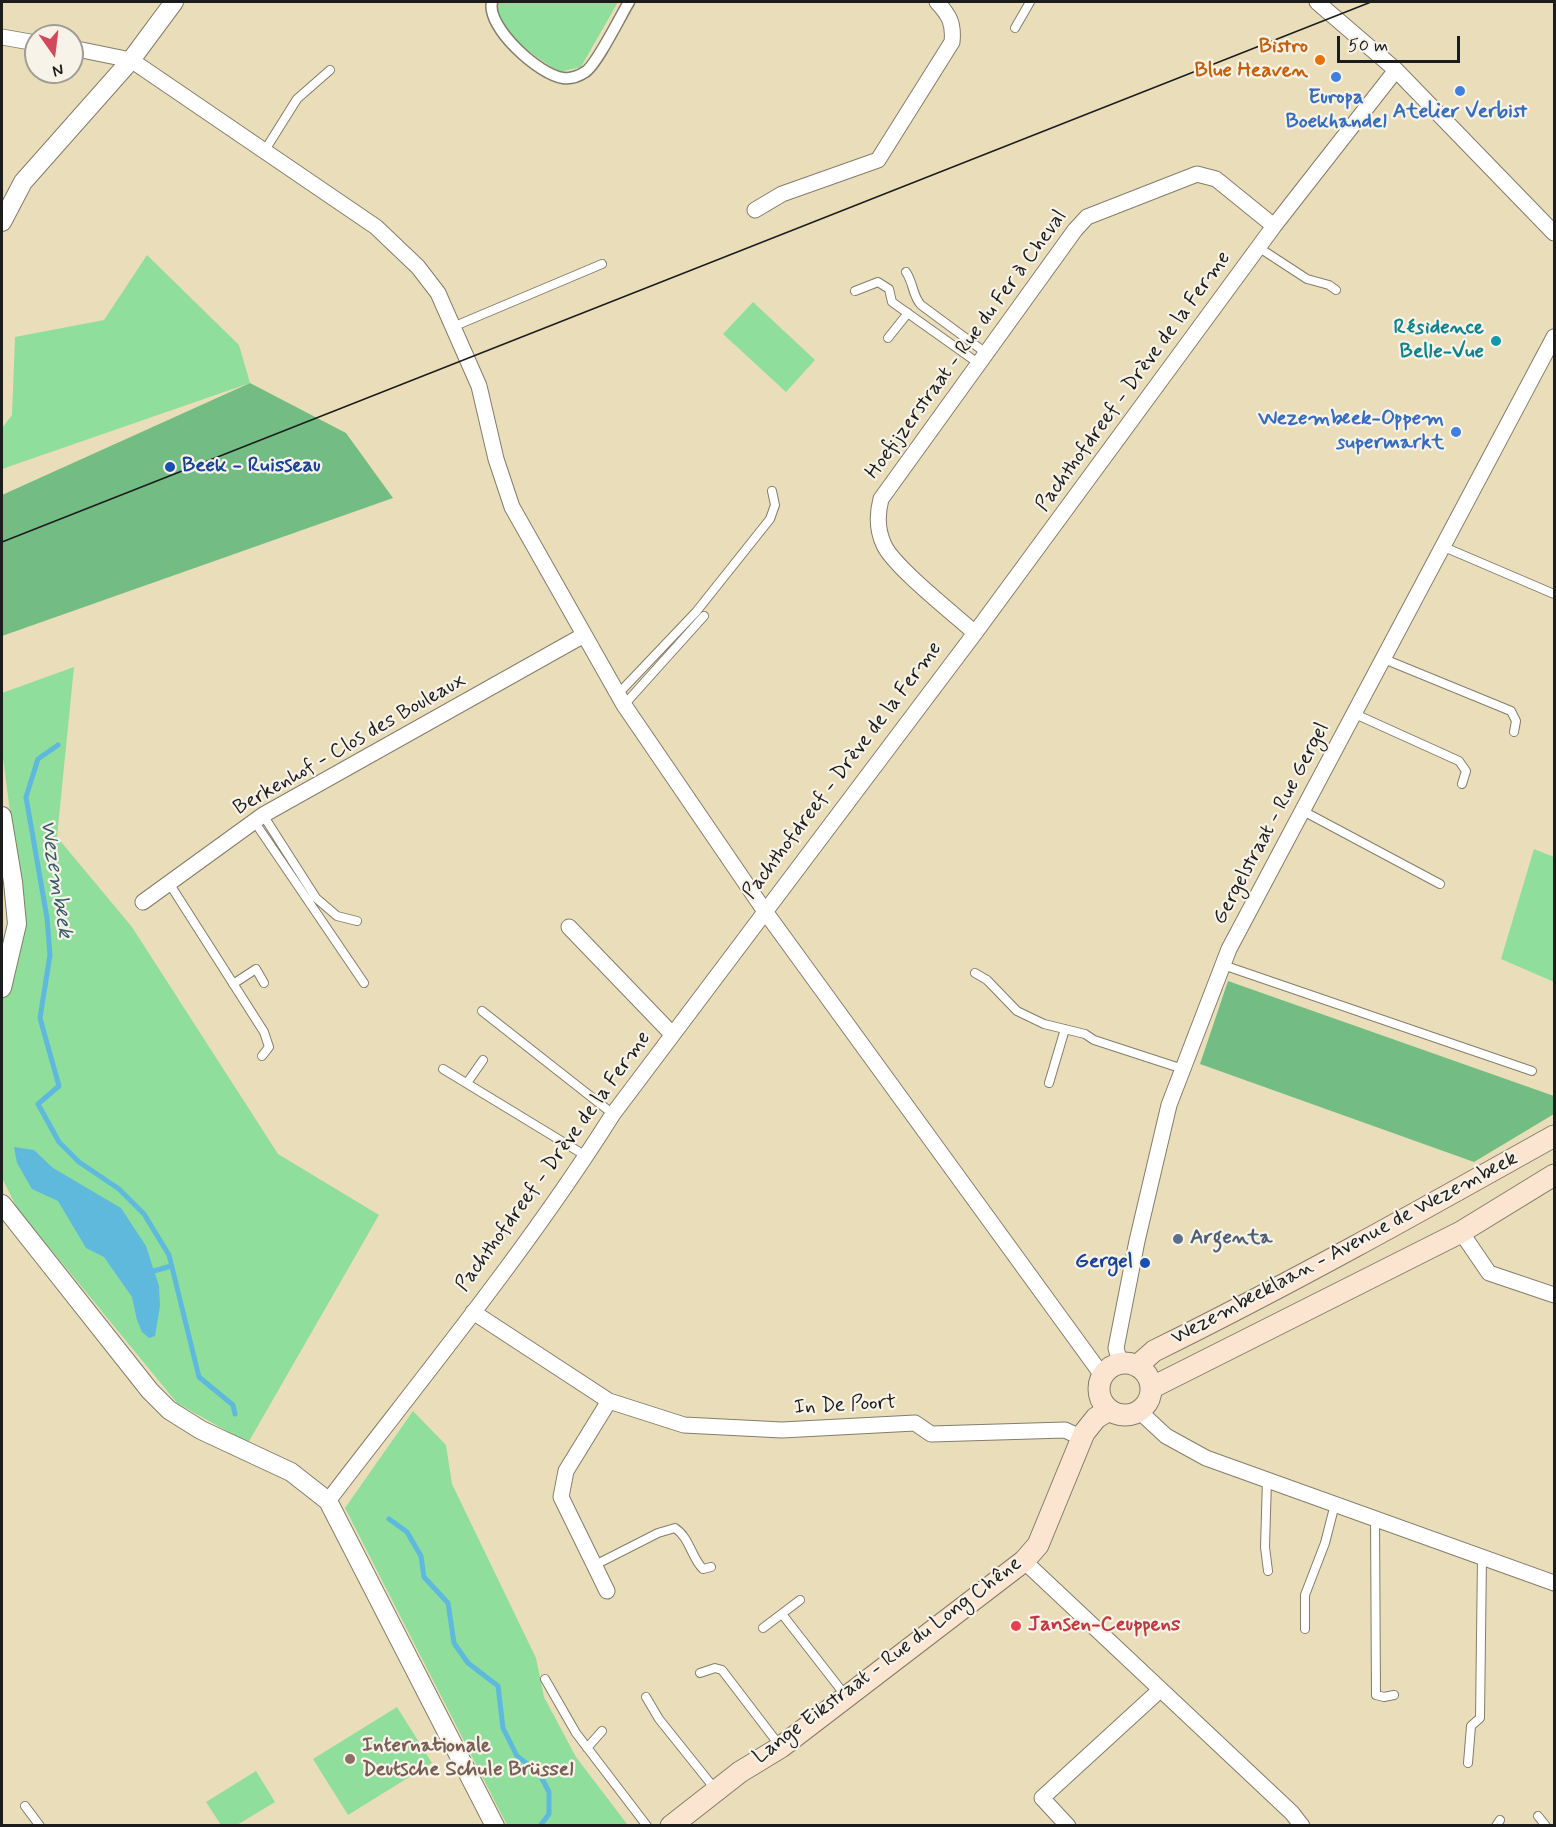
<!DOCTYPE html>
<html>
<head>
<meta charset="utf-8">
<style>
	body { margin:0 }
	#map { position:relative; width:1556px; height:1827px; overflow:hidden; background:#eadeba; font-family:Mynerve,sans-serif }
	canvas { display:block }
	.frame { position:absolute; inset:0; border:3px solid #1c1c1c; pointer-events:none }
	.north { position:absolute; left:24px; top:24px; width:60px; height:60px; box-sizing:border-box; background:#f7f3e8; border:2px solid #9f9d96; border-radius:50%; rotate:166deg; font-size:16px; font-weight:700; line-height:24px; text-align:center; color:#1c1c1c }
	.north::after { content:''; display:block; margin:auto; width:21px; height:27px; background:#d1495b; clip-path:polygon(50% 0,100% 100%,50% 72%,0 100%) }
	.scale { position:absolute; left:1337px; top:36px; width:123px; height:27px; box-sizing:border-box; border:3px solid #1c1c1c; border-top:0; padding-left:8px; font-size:18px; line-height:21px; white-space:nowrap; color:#1c1c1c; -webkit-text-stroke:4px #f7f3e8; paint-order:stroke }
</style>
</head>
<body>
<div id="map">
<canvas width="1556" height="1827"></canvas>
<div class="frame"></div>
<div class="north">N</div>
<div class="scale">50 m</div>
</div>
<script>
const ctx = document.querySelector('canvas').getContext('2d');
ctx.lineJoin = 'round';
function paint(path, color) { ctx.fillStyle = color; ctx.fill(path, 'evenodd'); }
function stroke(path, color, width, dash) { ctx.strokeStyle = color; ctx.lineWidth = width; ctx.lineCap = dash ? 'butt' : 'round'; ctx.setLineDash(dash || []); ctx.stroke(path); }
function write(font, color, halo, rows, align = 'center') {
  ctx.font = font + ' Mynerve,sans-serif'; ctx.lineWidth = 4.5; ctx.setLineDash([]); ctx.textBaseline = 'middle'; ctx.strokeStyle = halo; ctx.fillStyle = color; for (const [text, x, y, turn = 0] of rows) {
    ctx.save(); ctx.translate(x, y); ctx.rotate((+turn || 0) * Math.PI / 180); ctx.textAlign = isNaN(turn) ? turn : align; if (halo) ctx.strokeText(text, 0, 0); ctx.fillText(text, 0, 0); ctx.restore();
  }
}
paint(new Path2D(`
	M497 2H618L581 67 559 72C535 55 495 34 497 2Z
	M147 255 239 345 250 383 2 469V428L12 415 15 337 104 320Z
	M753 302 815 360 786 392 723 334Z
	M74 667 57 837 132 927 278 1154 379 1215 248 1443 177 1403 17 1208 2 1178V1002L24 920 2 750V693Z
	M1534 849 1554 857V982L1501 959Z
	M413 1411 446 1445 452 1484 536 1658 544 1697 576 1757 627 1824 624 1825H507L345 1508Z
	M397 1707 432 1763 348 1815 313 1759Z
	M256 1771 275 1802 237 1825H221L206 1802Z`), '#8fde9c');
paint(new Path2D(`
	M250 383 346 433 393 498 2 636V495Z
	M1228 981 1554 1096V1114L1474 1162 1200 1064Z`), '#73bd84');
paint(new Path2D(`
	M14 1147 34 1150 53 1168 121 1208 146 1246 159 1286 160 1306 155 1336 149 1338 142 1332 137 1320 132 1297 104 1257 86 1248 58 1201 32 1189 17 1163Z`), '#5fb9dd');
stroke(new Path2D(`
	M58 745 38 759 26 797 47 918 50 955 40 1018 59 1086 38 1104 59 1142 79 1162 119 1189 144 1214 169 1255 199 1377 233 1405 235 1414
	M154 1271 171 1266
	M389 1519 407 1532 421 1556 424 1577 448 1603 454 1643 468 1663 498 1686 503 1728 517 1756 539 1773 549 1792V1814L540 1826`), '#5fb9dd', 5);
const service = new Path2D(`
	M1015 28 1030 2
	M265 150 297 99 330 70
	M1258 247 1307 279 1329 285 1336 290
	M906 272C914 284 912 295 921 305L986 353
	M855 291 878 282 889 289 892 302 978 363
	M455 326 602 264
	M888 338 908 313
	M1444 547 1554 594
	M1384 659 1511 711 1516 721 1514 732
	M618 694 696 612 770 519 775 505 772 491
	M624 705 704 616
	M1355 714 1459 761 1466 771 1462 784
	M1303 811 1440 884
	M263 815 316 898 337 916 357 921
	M254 821 364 983
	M169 883 264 1032 269 1047 262 1056
	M1223 965 1532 1071
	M975 973 987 980 1017 1011 1044 1024 1085 1034 1094 1040 1183 1069
	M233 984 256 969 264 983
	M482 1011 613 1114
	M443 1069 586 1156
	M467 1083 483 1060
	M1049 1083 1065 1029
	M1267 1480 1265 1547 1268 1571
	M1375 1518 1376 1695 1384 1697 1394 1695
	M595 1565 658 1533 675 1528C690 1538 691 1557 703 1569L711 1567
	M782 1614 845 1695
	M763 1628 800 1600
	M1305 1629V1595L1325 1543 1335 1504
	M700 1673 715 1668 722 1670 780 1746
	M545 1679 576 1733 647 1826
	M646 1697 659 1719 715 1789
	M587 1748 602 1731
	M1468 1763 1471 1726 1480 1718 1482 1557
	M25 1806 40 1826
	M1538 1816 1546 1826
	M1496 1826 1500 1820`);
const pedestrian = new Path2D(`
	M492 2C486 27 539 75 563 78 571 79 579 76 585 72 596 66 621 15 629 2`);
const minor = new Path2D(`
	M1317 2 1396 70 1554 233
	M2 37 36 43
	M72 48 131 60 376 227 418 267 438 293 479 386 496 459 512 507 624 705 764 910 1102 1375
	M755 210 782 194 878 160 952 42C954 23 949 15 937 2
	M975 633C954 614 894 567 884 545 877 530 877 514 881 499L1075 230 1087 217 1197 174 1216 179 1274 226
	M143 902 263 815 584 635
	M569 927 672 1034
	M1461 1232 1489 1273 1554 1295
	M473 1312 609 1401 684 1425 782 1430 915 1423 931 1434 1065 1430 1082 1438
	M1120 1363 1116 1348 1137 1241 1169 1105 1229 949 1554 337
	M1139 1411 1166 1436 1206 1458 1554 1583
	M328 1501C425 1374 528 1249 613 1114L975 633 1274 226 1396 70
	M1024 1561 1292 1813 1302 1826
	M607 1591 561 1497 566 1471 609 1401
	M1068 1826 1042 1798 1160 1690`);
const tertiary = new Path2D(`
	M2 222 23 182 131 60 174 2
	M2 816 13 882 17 924 2 988
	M2 1204 150 1391 169 1410 201 1430 291 1472 328 1501 495 1826`);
const secondary = new Path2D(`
	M1099 1389a26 26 0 1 1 52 0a26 26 0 1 1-52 0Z
	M1137 1366 1154 1351C1290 1284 1422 1210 1554 1136
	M1151 1388 1461 1232 1554 1175
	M671 1826 740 1772 781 1747 1024 1561 1038 1545 1084 1433 1096 1418 1109 1410`);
stroke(service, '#837d6b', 10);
stroke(pedestrian, '#837d6b', 13);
stroke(minor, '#837d6b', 17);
stroke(tertiary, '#837d6b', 20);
stroke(secondary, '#837d6b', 23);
stroke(service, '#fff', 8);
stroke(pedestrian, '#fff', 10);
stroke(minor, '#fff', 15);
stroke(tertiary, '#fff', 18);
stroke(secondary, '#fce5d0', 21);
stroke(new Path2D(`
	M2 542 1371 2`), '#1c1c1c', 1.5);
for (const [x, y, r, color] of [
	[1320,60,6,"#e8710a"],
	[1336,77,6,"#3f7fe0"],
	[1460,91,6,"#3f7fe0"],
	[1496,341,6,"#0f9aa8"],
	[1456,432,6,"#3f7fe0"],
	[170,467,6,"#1a4fb4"],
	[1178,1239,6,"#5c6f8a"],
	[1145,1263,6,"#1a4fb4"],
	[1016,1626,6,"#e0444e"],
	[350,1759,6,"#8d6e63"]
]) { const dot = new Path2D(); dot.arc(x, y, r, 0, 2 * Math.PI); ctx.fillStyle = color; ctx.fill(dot); stroke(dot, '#f7f3e8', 2); }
write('bold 21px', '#c56008', '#f7f3e8', [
	["Bistro",1308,48],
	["Blue Heaven",1308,72]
], 'right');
write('bold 21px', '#366cbe', '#f7f3e8', [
	["Europa",1336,99],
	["Boekhandel",1336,123],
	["Atelier Verbist",1460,113],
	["Wezembeek-Oppem",1444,420,"right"],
	["supermarkt",1444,444,"right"]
]);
write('bold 21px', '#0d838f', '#f7f3e8', [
	["Résidence",1484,329],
	["Belle-Vue",1484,353]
], 'right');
write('21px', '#1c1c1c', '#f7f3e8', [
	["Hoefijzerstraat - Rue du Fer à Cheval",967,345,-54],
	["Pachthofdreef - Drève de la Ferme",1134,382,-54],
	["Berkenhof - Clos des Bouleaux",350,745,-30],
	["Pachthofdreef - Drève de la Ferme",843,771,-53],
	["Gergelstraat - Rue Gergel",1272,824,-62],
	["Pachthofdreef - Drève de la Ferme",554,1162,-54],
	["Wezembeeklaan - Avenue de Wezembeek",1345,1249,-28],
	["In De Poort",845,1406,-3],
	["Lange Eikstraat - Rue du Long Chêne",888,1661,-37]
]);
write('bold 21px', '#164399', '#f7f3e8', [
	["Beek - Ruisseau",182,467],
	["Gergel",1133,1263,"right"]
], 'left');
write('bold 21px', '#4e5e75', '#f7f3e8', [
	["Argenta",1190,1239]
], 'left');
write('bold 21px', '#be3a42', '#f7f3e8', [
	["Jansen-Ceuppens",1028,1626]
], 'left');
write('bold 21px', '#785e54', '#f7f3e8', [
	["Internationale",362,1747],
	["Deutsche Schule Brüssel",362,1771]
], 'left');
write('italic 22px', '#375b69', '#f7f3e8', [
	["Wezembeek",55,879,81]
]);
</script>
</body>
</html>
